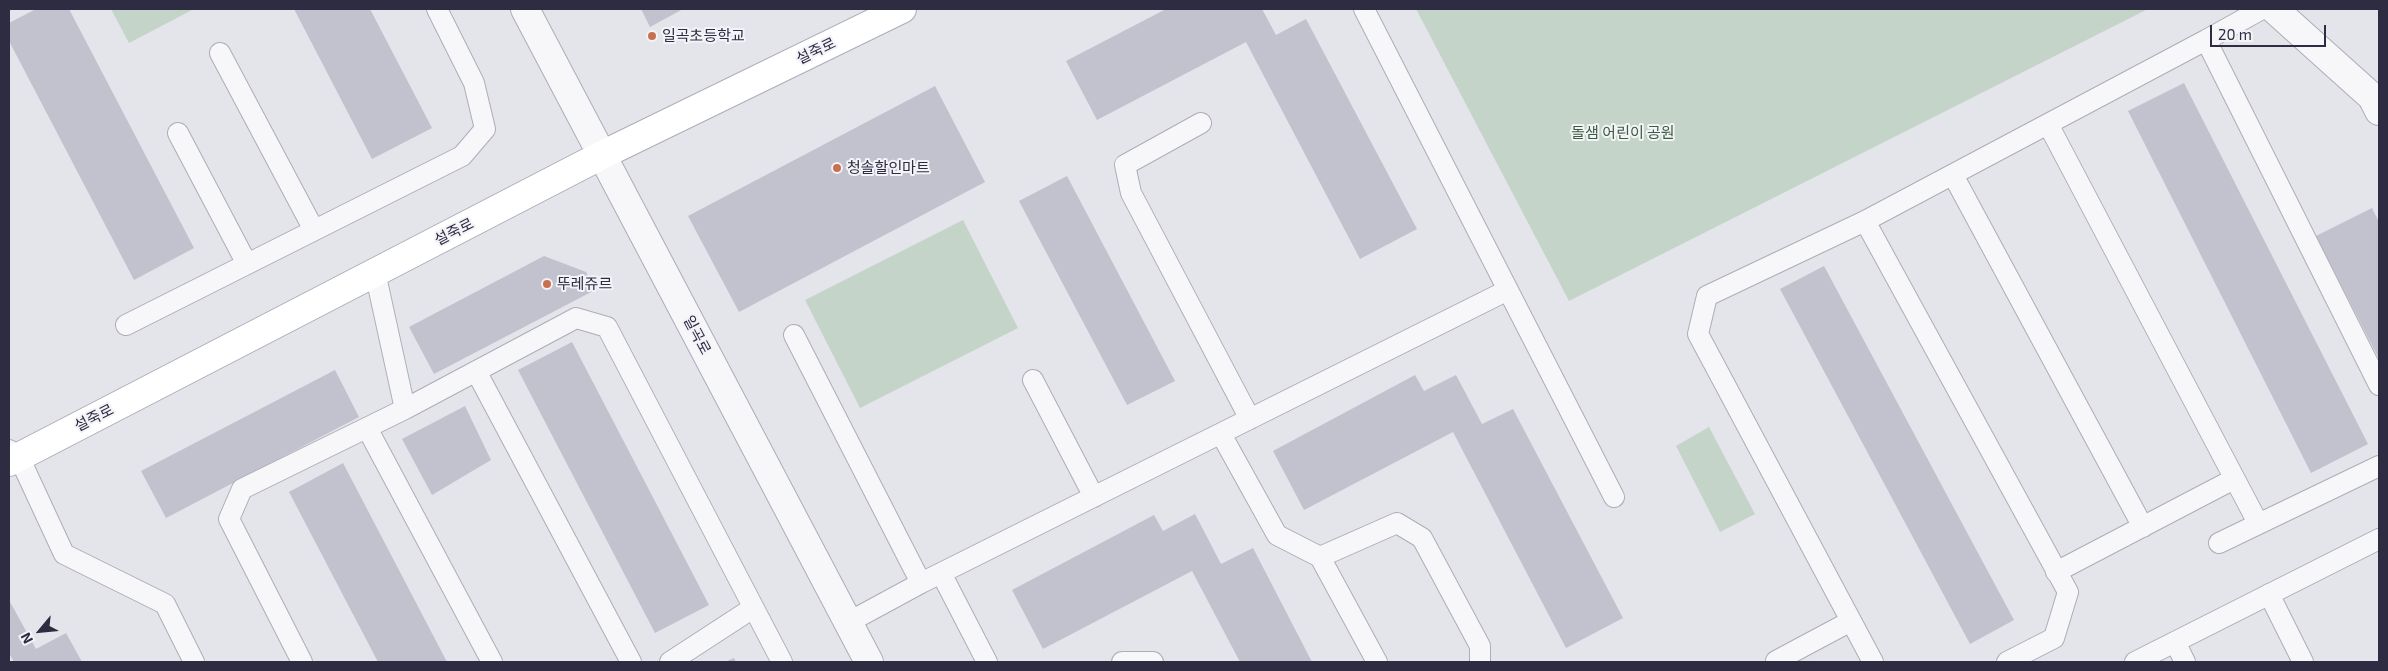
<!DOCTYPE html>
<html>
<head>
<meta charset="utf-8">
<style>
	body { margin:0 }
	#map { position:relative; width:2388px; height:671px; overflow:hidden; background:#e4e4eb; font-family:"Exo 2",sans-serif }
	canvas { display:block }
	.frame { position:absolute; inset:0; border:10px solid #2d2c43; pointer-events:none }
	.north { position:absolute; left:15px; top:606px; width:50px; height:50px; -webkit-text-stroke:4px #f3f3f8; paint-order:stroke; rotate:242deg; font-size:14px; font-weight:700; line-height:20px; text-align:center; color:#2d2c43 }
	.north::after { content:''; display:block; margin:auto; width:18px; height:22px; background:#2d2c43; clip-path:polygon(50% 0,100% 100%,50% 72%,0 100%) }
	.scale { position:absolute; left:2210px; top:25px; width:116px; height:22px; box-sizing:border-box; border:2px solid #2d2c43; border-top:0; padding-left:6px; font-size:15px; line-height:18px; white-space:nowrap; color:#2d2c43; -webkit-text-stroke:4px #f3f3f8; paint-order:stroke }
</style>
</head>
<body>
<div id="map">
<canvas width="2388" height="671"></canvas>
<div class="frame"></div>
<div class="north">N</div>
<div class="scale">20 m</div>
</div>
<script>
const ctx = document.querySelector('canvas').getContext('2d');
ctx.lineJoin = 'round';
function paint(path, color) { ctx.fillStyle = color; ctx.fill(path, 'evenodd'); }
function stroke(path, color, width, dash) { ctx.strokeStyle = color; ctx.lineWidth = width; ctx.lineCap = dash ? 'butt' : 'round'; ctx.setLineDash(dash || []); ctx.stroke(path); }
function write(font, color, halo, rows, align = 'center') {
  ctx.font = font + ' "Exo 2","Noto Sans KR",sans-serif'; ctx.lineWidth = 4; ctx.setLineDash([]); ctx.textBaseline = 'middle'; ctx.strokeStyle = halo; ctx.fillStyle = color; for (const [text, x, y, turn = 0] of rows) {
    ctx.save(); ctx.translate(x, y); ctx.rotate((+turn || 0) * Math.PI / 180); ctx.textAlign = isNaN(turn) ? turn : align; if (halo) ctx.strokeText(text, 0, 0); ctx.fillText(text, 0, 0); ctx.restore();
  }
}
paint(new Path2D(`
	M111 9H194L129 43Z
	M1416 9H2148L1569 301Z
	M963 220 1018 328 860 408 805 300Z
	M1709 427 1755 514 1720 532 1676 446Z`), '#c5d4c8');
paint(new Path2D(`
	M36 9H69L194 248 134 280 9 41V23Z
	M294 9H370L432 128 372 159Z
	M641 9H683L650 27Z
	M1166 9H1262L1276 35 1306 19 1417 229 1360 259 1246 42 1097 120 1066 61Z
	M2184 83 2368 444 2311 473 2128 111Z
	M935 86 985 182 739 312 688 216Z
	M1067 176 1175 381 1127 405 1019 201Z
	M2372 208 2379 222V359L2316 236Z
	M544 256 586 272 595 290 434 374 409 327Z
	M1824 266 2014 620 1970 644 1780 289Z
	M572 342 709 605 655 633 518 370Z
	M335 370 359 417 166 518 141 471Z
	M1415 375 1424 391 1456 375 1482 424 1513 409 1623 618 1566 648 1453 432 1304 510 1273 451Z
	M465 406 491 460 432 495 402 439Z
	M343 463 447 662H378L289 492Z
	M1195 514 1221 564 1253 548 1312 662H1240L1192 571 1043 649 1012 590 1154 515 1163 531Z
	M9 600 36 649 66 633 82 662H14L9 653Z
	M734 658 736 662H725Z`), '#c2c1ce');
const service = new Path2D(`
	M1364 9 1614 497
	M2262 9 2206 40 2379 385
	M220 53 314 230
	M1201 123 1125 165 1131 193 1250 419
	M2048 124 2258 523
	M178 133 247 264
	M1953 175 2143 527
	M1865 221 2068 592 2054 638 2007 662
	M375 272 405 409 576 318 607 327 782 662
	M126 325 462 156 485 129 474 83 437 9
	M794 335 921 583
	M476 371 631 662
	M1033 380 1094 497
	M367 428 492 662
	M1221 434 1277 535 1320 557 1377 662
	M9 450 19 457 64 554 165 604 194 662
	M2219 543 2379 466
	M1320 557 1397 523 1422 538 1480 646V662
	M2056 572 2234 479
	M941 573 987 662
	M2269 594 2303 662
	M849 622 921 583 1508 290
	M2175 642 2185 662
	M1776 661 1851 621
	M302 662 229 519 242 489 405 409
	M670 662 753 608
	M1122 662H1153
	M1873 662 1698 334 1707 296 1865 221 2206 40
	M2135 662 2379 539`);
const minor = new Path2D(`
	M525 9 869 662`);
const tertiary = new Path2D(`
	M2274 9 2372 97 2379 111`);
const secondary = new Path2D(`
	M9 462 602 155 902 9`);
stroke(service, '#adadb9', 22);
stroke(minor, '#adadb9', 30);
stroke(tertiary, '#adadb9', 30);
stroke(secondary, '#adadb9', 30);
stroke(service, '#f7f6f9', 20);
stroke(minor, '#f7f6f9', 28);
stroke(tertiary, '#f7f6f9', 28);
stroke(secondary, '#fff', 28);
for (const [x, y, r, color] of [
	[652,36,5,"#c97050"],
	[837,168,5,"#c97050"],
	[547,284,5,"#c97050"]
]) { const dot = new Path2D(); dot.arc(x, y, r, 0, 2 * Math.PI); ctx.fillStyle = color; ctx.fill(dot); stroke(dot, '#f3f3f8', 2); }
write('15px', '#2d2c43', '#f3f3f8', [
	["일곡초등학교",662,36],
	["청솔할인마트",847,168],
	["뚜레쥬르",557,284]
], 'left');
write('15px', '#2d2c43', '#f3f3f8', [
	["설죽로",816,51,-26],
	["설죽로",454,232,-27],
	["일곡로",697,335,62],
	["설죽로",94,418,-27]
]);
write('15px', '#3a5e42', '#f3f3f8', [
	["돌샘 어린이 공원",1623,133]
]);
</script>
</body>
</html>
